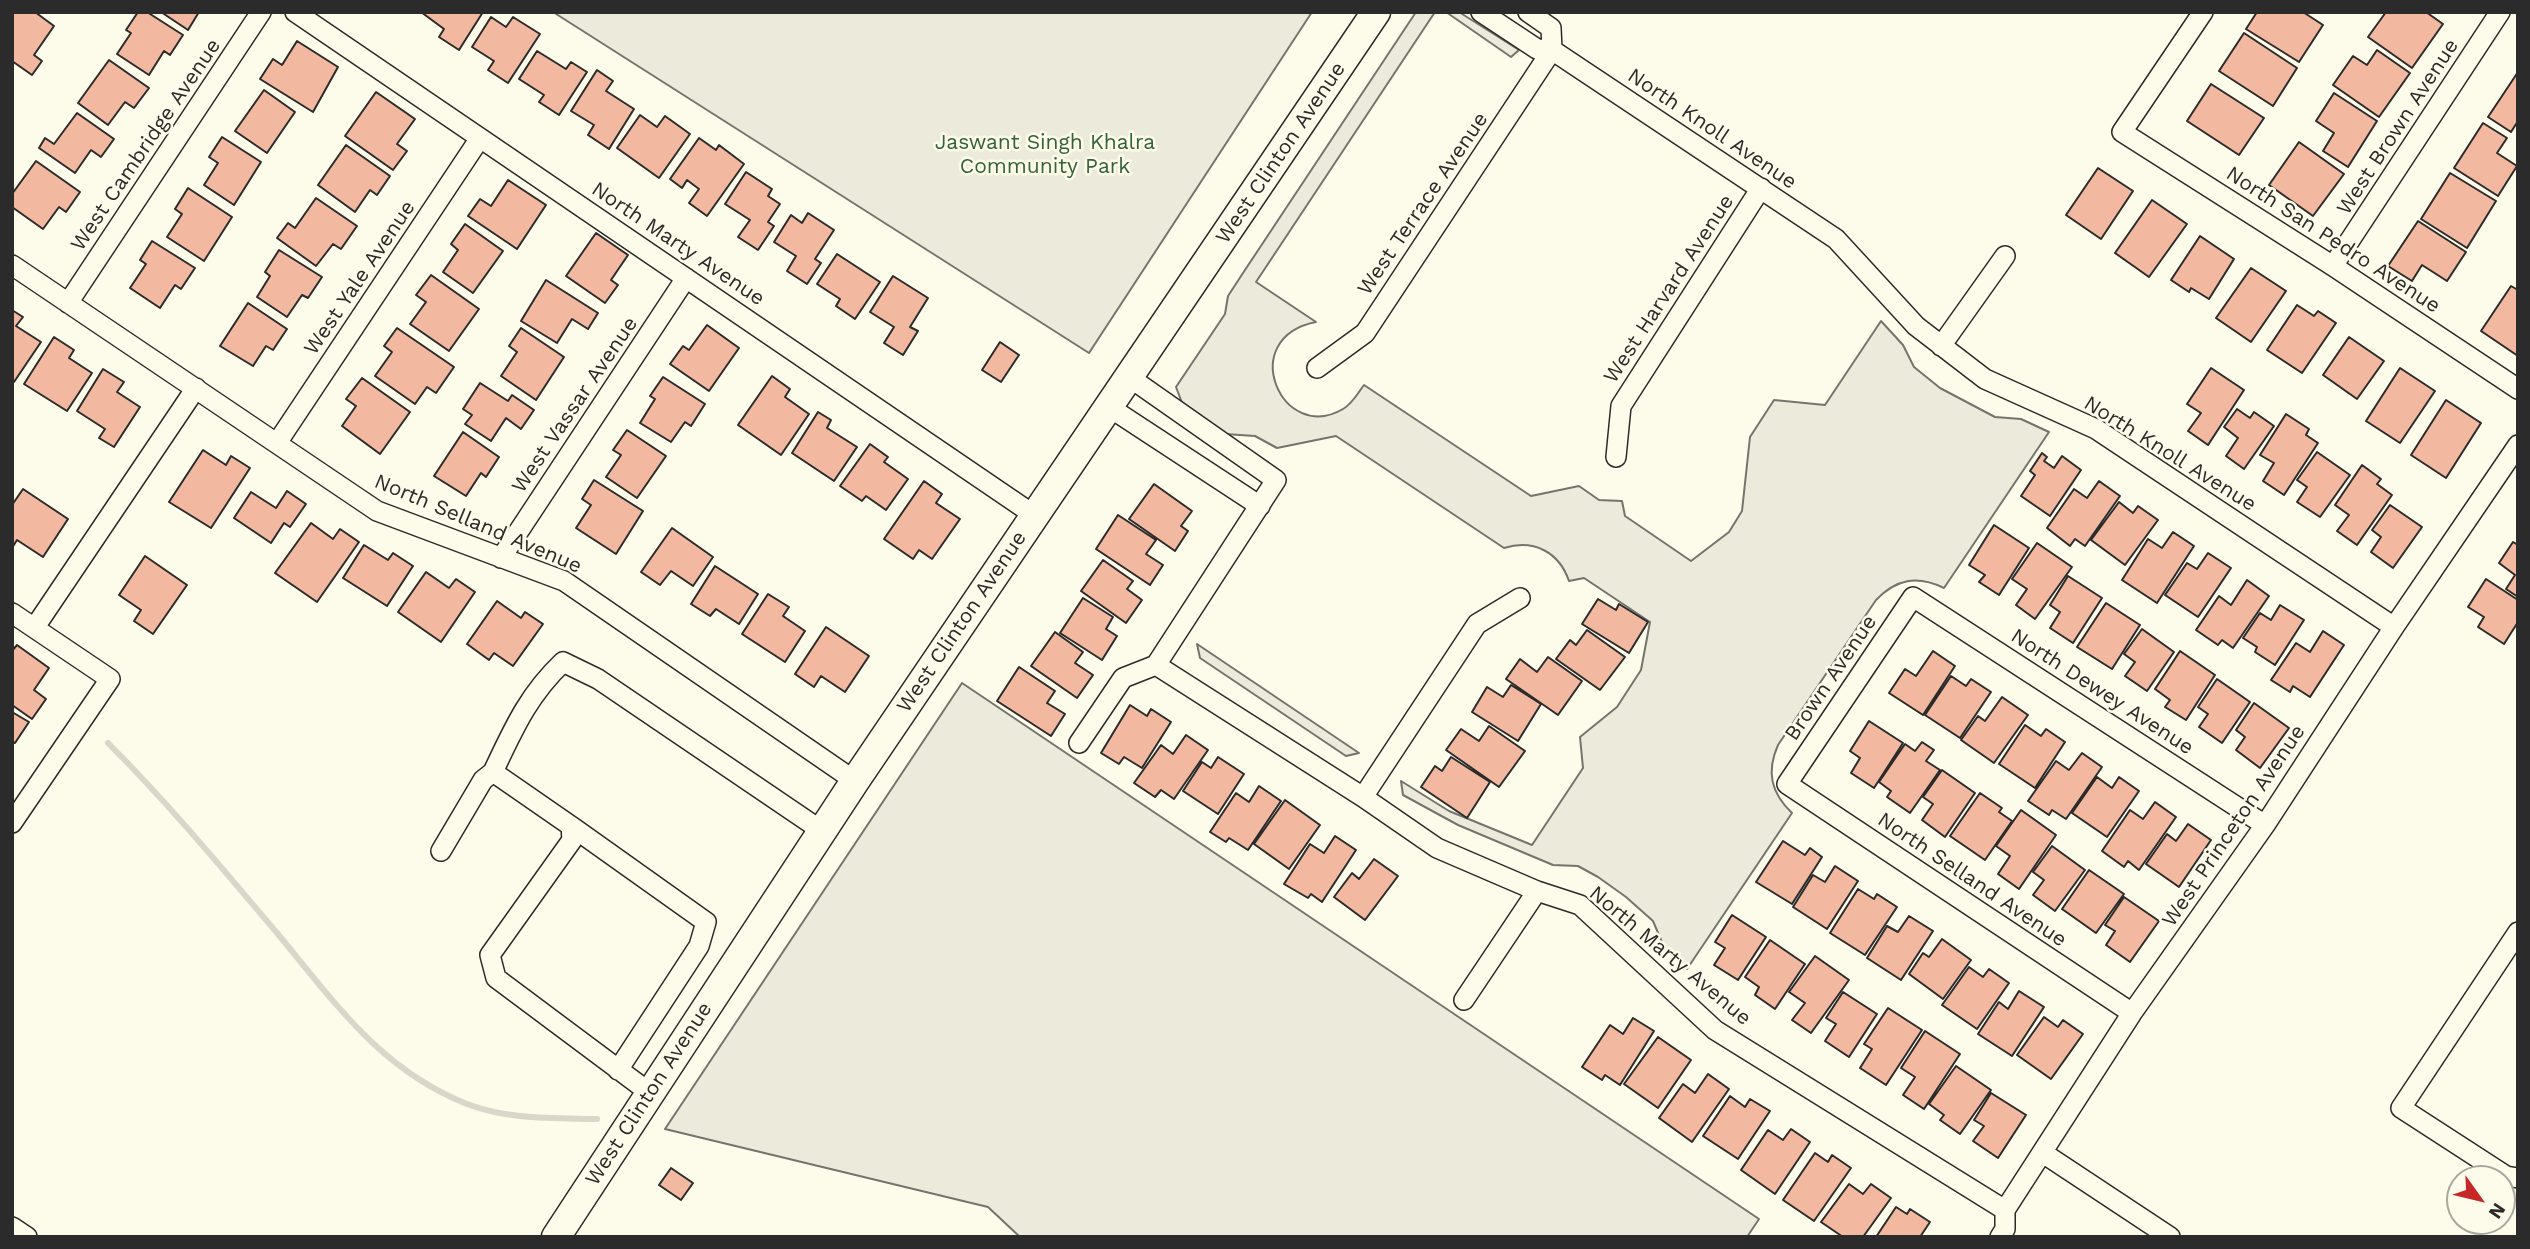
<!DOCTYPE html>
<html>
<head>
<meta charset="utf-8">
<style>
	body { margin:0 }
	#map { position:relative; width:2530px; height:1249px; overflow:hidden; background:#fdfbea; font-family:"Work Sans",sans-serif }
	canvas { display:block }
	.frame { position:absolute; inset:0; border:14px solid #2b2b2b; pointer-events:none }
	.north { position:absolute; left:2446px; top:1165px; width:70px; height:70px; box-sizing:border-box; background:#fdfbea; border:2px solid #a9a89e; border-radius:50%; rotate:124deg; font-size:19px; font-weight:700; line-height:28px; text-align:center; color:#2b2b2b }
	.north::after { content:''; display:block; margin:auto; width:24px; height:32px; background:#c62828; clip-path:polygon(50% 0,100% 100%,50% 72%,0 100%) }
</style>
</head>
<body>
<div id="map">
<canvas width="2530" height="1249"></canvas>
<div class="frame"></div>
<div class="north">N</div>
</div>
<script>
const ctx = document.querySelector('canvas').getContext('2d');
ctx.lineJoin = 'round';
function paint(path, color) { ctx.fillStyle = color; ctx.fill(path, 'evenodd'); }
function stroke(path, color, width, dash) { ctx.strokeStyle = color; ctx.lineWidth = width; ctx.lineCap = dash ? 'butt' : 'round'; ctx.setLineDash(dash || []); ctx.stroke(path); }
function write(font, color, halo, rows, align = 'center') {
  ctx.font = font + ' "Work Sans",sans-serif'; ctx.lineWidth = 5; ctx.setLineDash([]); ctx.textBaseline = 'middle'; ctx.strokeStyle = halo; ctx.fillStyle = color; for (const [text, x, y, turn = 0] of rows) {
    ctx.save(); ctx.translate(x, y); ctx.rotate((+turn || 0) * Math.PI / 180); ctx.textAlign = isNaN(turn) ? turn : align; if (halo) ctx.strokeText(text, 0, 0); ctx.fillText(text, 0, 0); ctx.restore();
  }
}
const green = new Path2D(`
	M553 12H1312L1089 353Z
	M1416 12H1435L1256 282 1316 322C1235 338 1282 445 1343 409 1352 404 1358 393 1364 385L1531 496 1579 486 1599 500 1622 501 1625 516 1691 561 1729 532 1742 511 1750 437 1774 400 1825 405 1881 321 1903 345 1914 367 1940 388 1995 417 2021 419 2049 432 1944 588C1917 575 1896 579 1876 600L1778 745C1766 772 1771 793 1792 813L1687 969 1664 947 1653 921 1626 897 1598 877 1578 866 1553 865 1458 825 1403 795 1401 781 1449 811 1532 845 1583 768 1580 737 1617 707 1641 670 1650 622 1584 578 1569 581C1559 552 1534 539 1504 548L1336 436 1277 448 1255 436 1225 434 1184 408 1176 387 1225 314 1228 296 1243 273Z
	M1446 12H1459L1519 50 1511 57Z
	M1197 644 1359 753 1346 756 1200 658Z
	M962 683 1759 1219 1747 1237H1020L988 1207 665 1129Z`);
paint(green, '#ecebdb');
stroke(green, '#74746e', 2);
stroke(new Path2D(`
	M108 743C168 803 222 868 277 933 334 1001 379 1069 467 1104 509 1120 553 1118 597 1119`), '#d8d7c9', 6);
const building = new Path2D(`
	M12 12H35L54 26 34 55 42 61 32 75 12 61Z
	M138 12H147L183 35 170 55 164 51 149 75 117 54 131 33 126 30Z
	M161 12H199L188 30Z
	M421 12H483L459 50 439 37 444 29Z
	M2257 12H2303L2323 25 2299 62 2246 29Z
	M2386 12H2426L2443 24 2412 68 2368 37Z
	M491 17 506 27 513 17 540 34 508 83 488 70 494 61 472 47Z
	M2244 33 2297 68 2273 106 2219 71Z
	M297 41 338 67 313 112 260 79 273 59 282 65Z
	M2377 50 2410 73 2379 117 2333 85 2353 56 2367 65Z
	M537 51 566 69 571 62 587 72 559 115 539 102 544 95 519 79Z
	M109 60 149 88 134 108 125 102 108 125 78 103Z
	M597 70 613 81 606 91 634 109 609 149 588 135 594 125 571 111Z
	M2518 72V121L2511 132 2488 117Z
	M2211 84 2264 118 2239 155 2187 121Z
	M264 90 295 112 267 153 235 131Z
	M376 92 415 119 397 144 407 151 393 170 345 136Z
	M2334 93 2377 121 2348 167 2323 151 2334 133 2316 121Z
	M77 113 114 139 101 157 91 150 75 173 39 148 45 138 54 144Z
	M640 115 657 127 665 116 690 134 659 178 617 148Z
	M2483 123 2507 138 2497 153 2517 166 2498 196 2454 168Z
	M222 137 261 162 234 205 204 185 218 163 209 157Z
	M699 138 716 150 719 145 744 164 707 216 689 203 699 189 687 180 682 188 670 179Z
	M2299 142 2344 174 2313 216 2269 185Z
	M346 145 390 176 377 195 370 190 355 212 318 185Z
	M36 161 80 192 66 212 59 207 43 229 12 207V194Z
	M2098 168 2133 191 2101 239 2066 215Z
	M746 172 772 189 768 196 780 204 768 222 774 226 758 250 738 237 750 220 725 204Z
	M2450 173 2496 201 2467 248 2421 219Z
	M508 180 546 205 517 249 468 216 480 199 491 206Z
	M188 188 232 217 204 261 167 237 182 214 175 209Z
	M316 198 357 226 341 249 333 244 316 266 277 238 288 223 295 228Z
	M2152 200 2187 224 2149 277 2115 253Z
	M808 213 834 230 815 259 821 263 807 284 787 271 796 256 774 242 791 215 802 223Z
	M2418 221 2466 252 2447 281 2422 265 2412 281 2388 266Z
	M465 224 503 251 473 293 443 272 458 250 451 244Z
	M596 233 628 255 611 280 618 285 605 303 566 276Z
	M2200 236 2234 259 2209 299 2191 288 2189 292 2171 280Z
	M152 241 195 268 181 289 175 285 160 308 130 288 146 264 140 260Z
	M279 250 322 277 308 298 302 295 287 317 257 297 270 276 265 272Z
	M837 254 880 282 855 319 836 306 840 299 817 284Z
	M2251 268 2286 291 2251 342 2216 318Z
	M431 275 479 309 449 351 410 324 426 302 416 295Z
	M893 276 928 298 910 327 918 331 903 355 884 343 894 327 870 312Z
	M546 280 598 313 588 329 572 319 557 343 521 321Z
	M2511 286 2518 290V356L2481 331Z
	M248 303 287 329 273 350 266 346 253 366 220 346Z
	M2297 305 2314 316 2318 311 2336 323 2302 373 2267 350Z
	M12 310 23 317 16 326 41 342 14 382 12 381Z
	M707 325 739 348 709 391 670 364 683 346 689 350Z
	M397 328 454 367 436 393 427 387 415 404 375 376 392 352 384 346Z
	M521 328 564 357 536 400 501 376 517 352 509 346Z
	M54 337 74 350 69 358 92 373 67 411 24 384Z
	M2349 337 2384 361 2357 399 2323 375Z
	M1000 342 1019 355 1001 382 982 370Z
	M2211 368 2244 390 2208 445 2188 431 2201 413 2187 404Z
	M2400 368 2435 391 2400 443 2366 421Z
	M103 369 124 382 117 392 140 407 114 447 99 438 105 429 77 411Z
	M772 376 790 389 785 397 809 414 781 455 738 425Z
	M663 377 705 404 691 426 685 422 671 442 640 423 655 399 650 396Z
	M362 378 410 412 380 454 342 426 356 406 346 399Z
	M480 383 508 401 512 395 534 410 521 429 506 418 491 441 465 424 472 415 463 409Z
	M2446 400 2481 423 2446 478 2411 455Z
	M2237 409 2250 418 2254 412 2274 426 2244 469 2226 456 2238 438 2224 427Z
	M818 412 831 420 827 428 857 447 834 481 792 453Z
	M2286 414 2309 429 2306 435 2318 443 2284 495 2263 481 2274 463 2260 455Z
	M627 430 666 456 637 498 606 477 621 455 613 450Z
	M463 432 499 457 486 477 481 473 466 496 434 476Z
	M870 444 888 457 884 462 908 479 886 510 866 496 862 501 840 486Z
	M203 450 226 465 231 456 250 468 211 528 169 502Z
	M2317 452 2350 475 2320 517 2297 502 2307 487 2297 480Z
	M2042 453 2047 457 2044 461 2054 468 2062 456 2081 470 2050 516 2021 496 2035 475 2030 471Z
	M2362 465 2381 479 2377 484 2392 495 2357 545 2337 531 2349 515 2335 505Z
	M594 480 643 511 616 554 576 528 591 505 582 499Z
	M924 481 942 494 936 503 960 519 932 559 919 550 913 559 884 539Z
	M2099 481 2120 496 2085 546 2075 539 2070 546 2047 528 2074 489 2087 498Z
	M1154 484 1192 511 1181 526 1188 531 1175 551 1129 519Z
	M23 489 68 519 43 557 17 540 12 548V505Z
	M287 491 306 504 290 527 284 523 271 543 234 518 251 492 276 508Z
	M2119 502 2133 513 2138 506 2158 520 2125 565 2091 540Z
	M2390 505 2422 527 2393 568 2371 552 2381 537 2372 530Z
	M1118 515 1156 540 1146 554 1163 565 1150 585 1096 549Z
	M311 523 333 539 340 529 359 542 317 602 275 573Z
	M1994 525 2029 548 1999 595 1979 582 1985 575 1969 565Z
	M672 528 713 557 693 586 671 571 660 585 641 572Z
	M2173 532 2194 546 2157 603 2122 580 2148 539 2162 548Z
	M2513 542 2518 545V597L2506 589 2515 575 2499 563Z
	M2037 543 2072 567 2035 619 2016 605 2027 589 2012 579Z
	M364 545 388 560 393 553 413 566 387 606 343 578Z
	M2208 553 2231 568 2198 617 2165 595 2187 563 2197 569Z
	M145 556 187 585 153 634 134 621 141 610 119 595Z
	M1103 560 1133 581 1127 589 1142 600 1126 623 1081 591Z
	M715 566 758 594 739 624 716 609 710 616 691 604Z
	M426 572 449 588 456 579 475 592 441 642 398 612Z
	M2068 576 2102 598 2073 643 2050 628 2060 612 2050 605Z
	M2486 579 2518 600V622L2504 644 2478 627 2484 617 2468 607Z
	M2247 580 2269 596 2233 648 2222 640 2218 645 2196 630 2219 596 2231 605Z
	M768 594 789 607 783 616 805 631 785 662 742 634Z
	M1083 598 1113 617 1106 629 1117 636 1102 660 1060 633Z
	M1598 599 1616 610 1619 604 1648 622 1629 653 1582 624Z
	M497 601 521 618 525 612 543 624 513 666 494 653 489 660 467 644Z
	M2106 603 2140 625 2112 669 2077 647Z
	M2280 605 2304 620 2275 665 2255 652 2257 647 2243 638 2260 613 2271 620Z
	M826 627 869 656 845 692 821 676 814 687 795 674Z
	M2142 629 2174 652 2147 691 2125 676 2135 662 2124 654Z
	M1587 630 1625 657 1600 690 1556 659 1570 640 1576 645Z
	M2323 631 2344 645 2310 697 2293 686 2290 692 2271 680 2296 643 2310 652Z
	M1055 632 1083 652 1075 663 1093 675 1077 698 1031 666Z
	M17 645 49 668 34 690 46 699 32 719 12 705V651Z
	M1933 651 1955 666 1923 715 1889 693 1905 669 1916 676Z
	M2180 651 2215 675 2186 720 2165 707 2170 700 2155 689Z
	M1548 657 1582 681 1558 715 1506 679 1520 659 1537 672Z
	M1019 667 1055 691 1047 703 1065 714 1051 736 997 701Z
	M1951 676 1966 686 1971 679 1991 692 1960 738 1925 715Z
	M2217 679 2250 702 2222 743 2199 727 2208 714 2198 707Z
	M1511 685 1541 704 1518 741 1472 712 1487 687 1503 697Z
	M2002 697 2028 715 1994 763 1961 740 1978 716 1985 721Z
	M2254 703 2289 728 2260 768 2236 750 2245 737 2236 730Z
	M1130 705 1147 716 1151 709 1171 722 1142 768 1124 757 1119 764 1101 753Z
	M12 712 29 722 15 743 12 742Z
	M1869 721 1903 743 1874 788 1851 773 1860 758 1850 751Z
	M2025 725 2041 736 2046 729 2065 742 2035 788 1999 764Z
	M1489 726 1525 751 1499 787 1446 750 1461 729 1479 741Z
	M1186 735 1208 750 1174 799 1161 790 1155 797 1134 783 1161 745 1173 754Z
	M1922 742 1934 750 1926 761 1940 770 1910 813 1887 797 1891 791 1879 782 1905 744 1915 751Z
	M2082 753 2102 767 2066 819 2052 810 2049 815 2028 801 2056 761 2069 770Z
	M1218 757 1244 774 1218 814 1183 791 1202 762 1211 768Z
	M1451 757 1490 782 1467 818 1421 787 1435 766 1442 771Z
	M1942 770 1975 793 1945 837 1922 820 1933 804 1923 797Z
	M2097 777 2112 788 2119 777 2139 791 2107 837 2072 813Z
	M1259 786 1281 801 1248 850 1229 838 1226 842 1210 832 1236 793 1249 802Z
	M1980 793 2002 808 1999 812 2012 821 1985 860 1950 836Z
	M1285 800 1320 825 1289 869 1254 844Z
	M2155 802 2176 817 2139 870 2128 861 2124 867 2102 851 2130 810 2143 819Z
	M2021 810 2056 835 2019 889 1998 874 2010 856 1996 846Z
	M2188 824 2211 840 2179 887 2146 864 2167 834 2176 841Z
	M1335 836 1356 850 1322 902 1311 894 1308 898 1284 884 1310 844 1324 853Z
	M1783 841 1805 855 1810 848 1822 857 1792 904 1756 882Z
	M2052 846 2085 870 2055 911 2033 895 2044 880 2033 872Z
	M1374 859 1398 876 1365 920 1334 897 1352 873 1359 879Z
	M1835 866 1858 881 1827 929 1793 907 1813 875 1825 882Z
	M2089 870 2124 894 2096 933 2062 909Z
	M1858 889 1874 899 1877 894 1897 907 1865 955 1830 933Z
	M2124 897 2159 921 2130 962 2106 945 2115 931 2105 925Z
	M1732 915 1766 937 1738 980 1714 965 1725 948 1715 942Z
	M1909 916 1933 931 1901 980 1867 958 1887 926 1898 932Z
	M1942 939 1971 960 1943 999 1909 974 1923 953 1929 957Z
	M1770 940 1805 964 1775 1009 1755 995 1759 987 1745 977Z
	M1815 956 1849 980 1811 1033 1792 1020 1805 1003 1789 992Z
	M1969 967 1983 977 1989 969 2009 983 1977 1029 1942 1005Z
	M2019 991 2044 1007 2012 1056 1978 1034 1999 1002 2008 1009Z
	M1843 992 1877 1014 1849 1057 1825 1041 1836 1024 1826 1018Z
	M1888 1008 1922 1030 1886 1085 1860 1068 1872 1049 1864 1044Z
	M2044 1017 2058 1027 2063 1020 2083 1034 2051 1079 2017 1055Z
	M1633 1018 1654 1031 1620 1085 1605 1075 1602 1080 1582 1067 1610 1025 1623 1034Z
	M1925 1031 1960 1054 1924 1109 1903 1095 1915 1077 1901 1068Z
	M1658 1037 1691 1060 1658 1108 1624 1084Z
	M1956 1066 1991 1090 1960 1134 1940 1120 1944 1115 1929 1104Z
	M1708 1074 1729 1089 1692 1142 1659 1118 1683 1084 1695 1093Z
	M1991 1093 2026 1115 1998 1158 1973 1141 1984 1126 1974 1120Z
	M1730 1096 1745 1107 1750 1099 1770 1111 1738 1159 1703 1136Z
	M1791 1129 1810 1142 1775 1194 1741 1170 1768 1130 1783 1140Z
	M1815 1153 1828 1162 1832 1155 1851 1168 1814 1221 1783 1200Z
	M671 1168 693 1183 681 1200 659 1185Z
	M1849 1184 1863 1194 1871 1184 1891 1198 1863 1237H1843L1821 1222Z
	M1896 1207 1907 1214 1910 1209 1930 1222 1920 1237H1876Z`);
paint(building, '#f2b8a0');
stroke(building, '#2b2b2b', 2);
const street = new Path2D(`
	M295 12 1034 515
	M1481 12 1537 49 1552 50 1836 239 1916 326 1985 379 2096 429 2394 627
	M1528 12 1551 28 1552 50
	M2203 12 2122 132 2333 266 2518 389
	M12 265 377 511 564 581 855 781
	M2333 266 2500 12
	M68 303 261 12
	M1941 346 2005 256
	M1317 368 1365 333 1552 50
	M1109 407 1260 506
	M277 443 480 138
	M1616 457 1621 406 1761 188
	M501 558 686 278
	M12 613 110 679 12 823
	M35 627 196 388
	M1156 665 1363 797 1437 848 1537 891 1580 905 1715 1030 2005 1210
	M1079 743 1123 678 1156 665 1276 480 1129 377
	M493 772C513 730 528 695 563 662L598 679 822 831
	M1363 797 1477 624 1520 598
	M571 826 706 922 699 946 618 1070
	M441 851 483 780 493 772 571 826 572 840 490 955 496 978 650 1093
	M2518 932 2401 1108 2506 1176 2518 1178
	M1464 1000 1537 891
	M2132 1013 1787 784 1913 597 2265 825
	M2043 1153 2170 1237
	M12 1227 27 1237
	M2000 1237 2005 1229V1210L2132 1013 2265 825 2394 627 2518 445`);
const secondary = new Path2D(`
	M556 1237 855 781 1376 12`);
stroke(street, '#2b2b2b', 22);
stroke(secondary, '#2b2b2b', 31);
stroke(street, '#fdfbea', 19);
stroke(secondary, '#fdfbea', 28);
write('21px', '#2b2b2b', '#fdfbea', [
	["West Brown Avenue",2398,127,-57],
	["North Knoll Avenue",1712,129,34],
	["West Cambridge Avenue",146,145,-56],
	["West Clinton Avenue",1281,153,-56],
	["West Terrace Avenue",1423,204,-56],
	["North San Pedro Avenue",2333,240,33],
	["North Marty Avenue",678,244,34],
	["West Yale Avenue",360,278,-56],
	["West Harvard Avenue",1669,289,-57],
	["West Vassar Avenue",575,405,-56],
	["North Knoll Avenue",2170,454,32],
	["North Selland Avenue",478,524,23],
	["West Clinton Avenue",962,622,-56],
	["Brown Avenue",1831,678,-56],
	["North Dewey Avenue",2102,692,33],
	["West Princeton Avenue",2234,826,-56],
	["North Selland Avenue",1972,880,34],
	["North Marty Avenue",1670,956,40],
	["West Clinton Avenue",649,1094,-57]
]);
write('21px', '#34623c', '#fdfbea', [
	["Jaswant Singh Khalra",1045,143],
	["Community Park",1045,167]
]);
</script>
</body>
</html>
